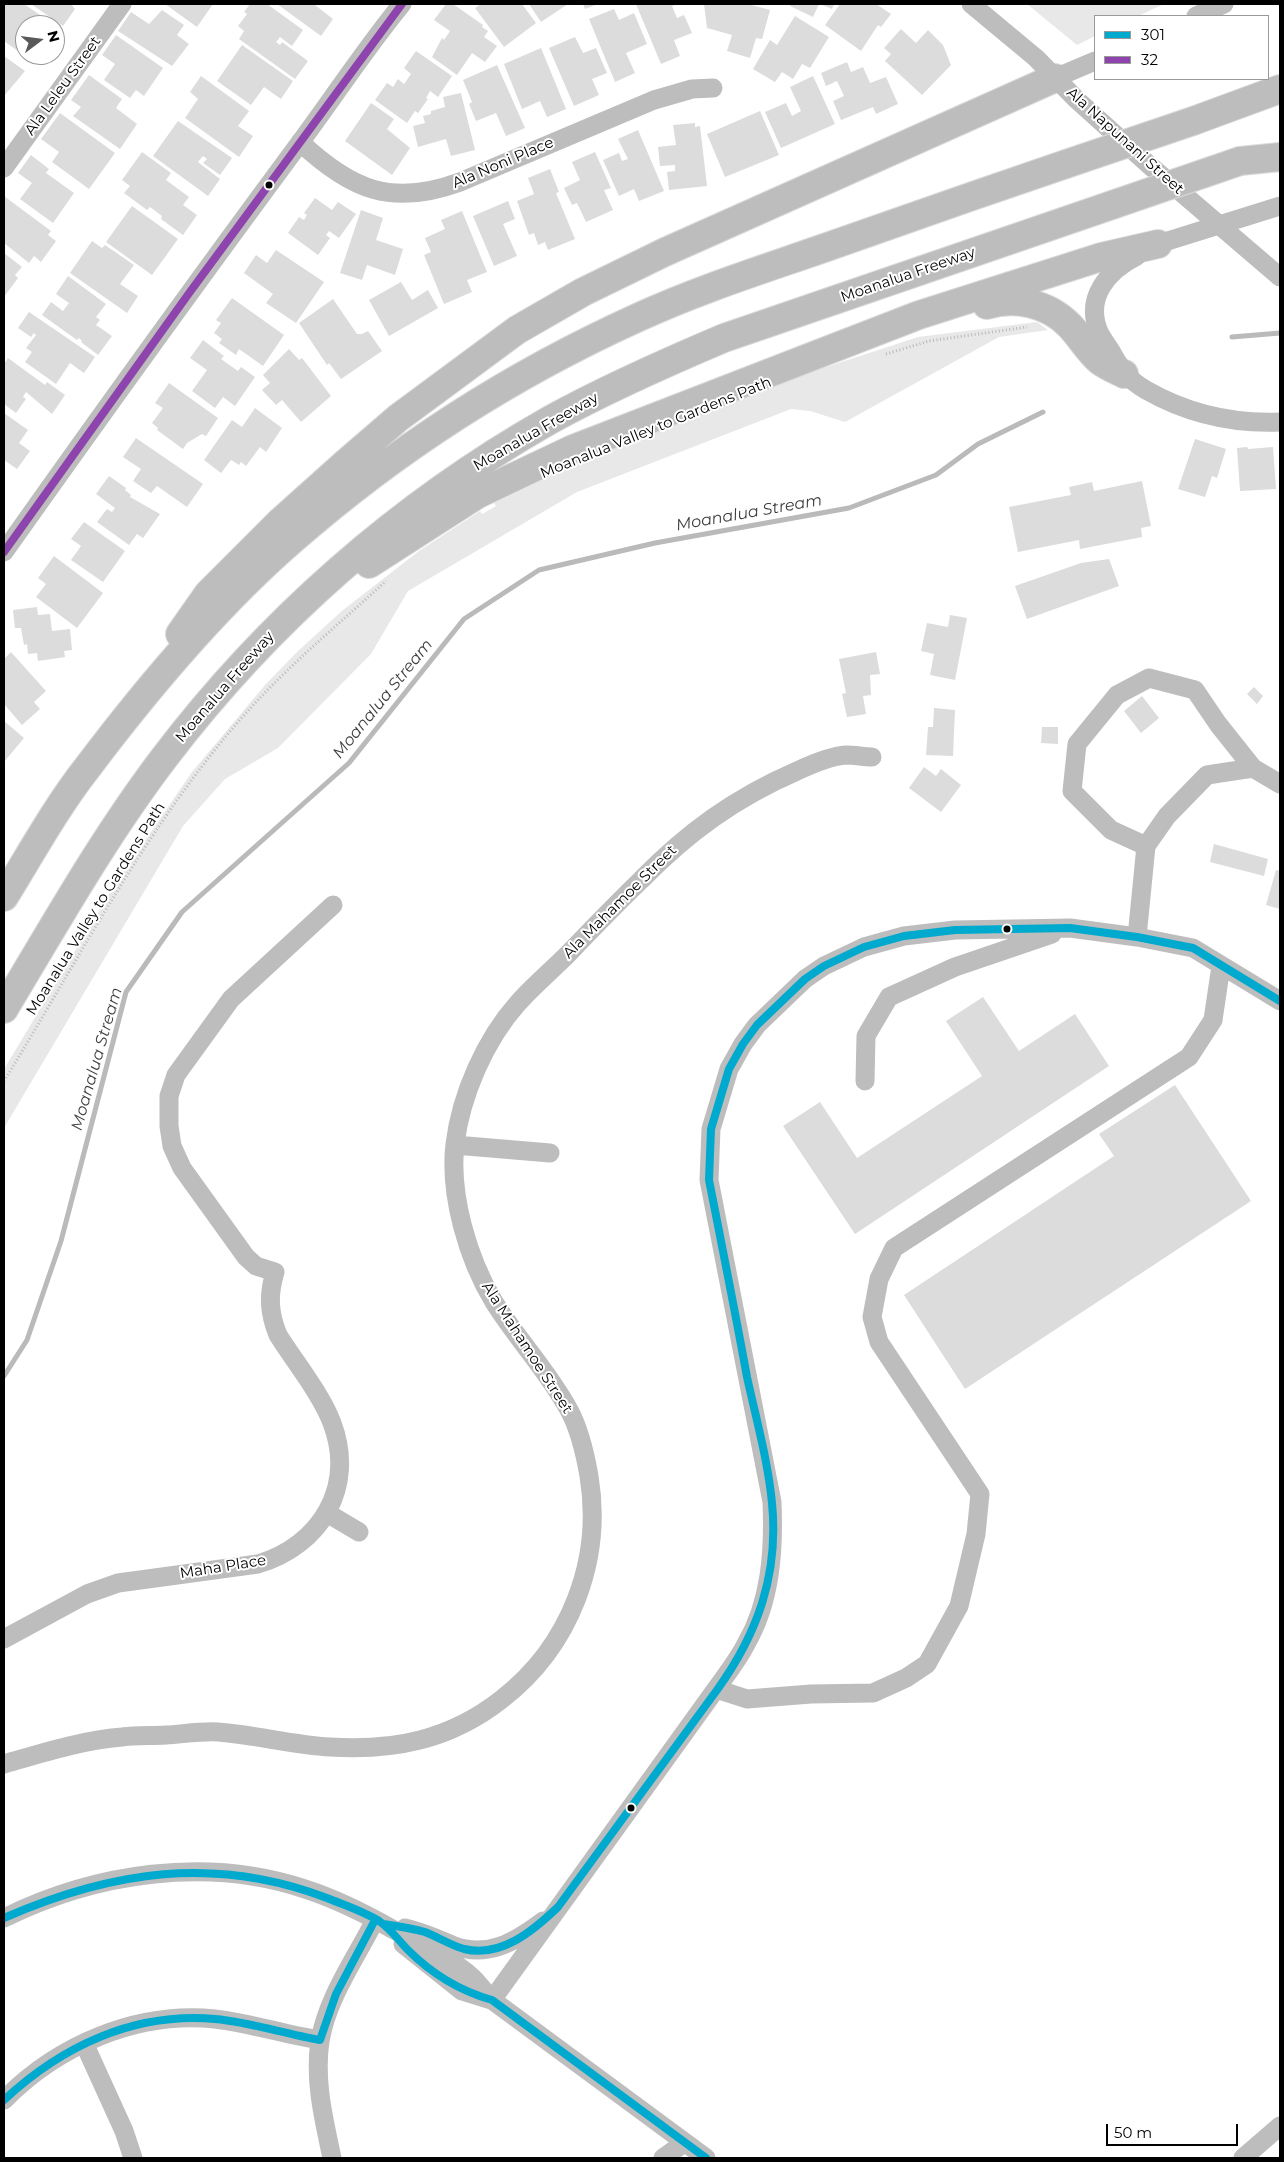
<!DOCTYPE html>
<html>
<head>
<meta charset="utf-8">
<style>
	body { margin:0 }
	#map { position:relative; width:1284px; height:2162px; overflow:hidden; background:#fff; font-family:Montserrat,sans-serif }
	canvas { display:block }
	.frame { position:absolute; inset:0; border:5px solid #000; pointer-events:none }
	.legend { position:absolute; left:1094px; top:15px; width:175px; height:65px; box-sizing:border-box; background:#fff; border:1px solid #999; margin:0; padding:6px 9px; list-style:none; font-size:15px; color:#000 }
	.legend li { display:flex; align-items:center; gap:10px; height:25px }
	.legend b { width:25px; border:1px solid #999 }
	.north { position:absolute; left:15px; top:15px; width:50px; height:50px; box-sizing:border-box; background:#fff; border:1px solid #999; border-radius:50%; rotate:75deg; font-size:14px; font-weight:700; line-height:20px; text-align:center; color:#000 }
	.north::after { content:''; display:block; margin:auto; width:18px; height:22px; background:#595959; clip-path:polygon(50% 0,100% 100%,50% 72%,0 100%) }
	.scale { position:absolute; left:1106px; top:2124px; width:132px; height:22px; box-sizing:border-box; border:2px solid #000; border-top:0; padding-left:6px; font-size:15px; line-height:18px; white-space:nowrap; color:#000; -webkit-text-stroke:4px #fff; paint-order:stroke }
</style>
</head>
<body>
<div id="map">
<canvas width="1284" height="2162"></canvas>
<div class="frame"></div>
<ul class="legend">
<li><b style="height:6px;background:#00a9ce"></b>301</li>
<li><b style="height:6px;background:#8e44ad"></b>32</li>
</ul>
<div class="north">N</div>
<div class="scale">50 m</div>
</div>
<script>
const ctx = document.querySelector('canvas').getContext('2d');
ctx.lineJoin = 'round';
function paint(path, color) { ctx.fillStyle = color; ctx.fill(path, 'evenodd'); }
function stroke(path, color, width, dash) { ctx.strokeStyle = color; ctx.lineWidth = width; ctx.lineCap = dash ? 'butt' : 'round'; ctx.setLineDash(dash || []); ctx.stroke(path); }
function write(font, color, halo, rows, align = 'center') {
  ctx.font = font + ' Montserrat,sans-serif'; ctx.lineWidth = 4; ctx.setLineDash([]); ctx.textBaseline = 'middle'; ctx.strokeStyle = halo; ctx.fillStyle = color; for (const [text, x, y, turn = 0] of rows) {
    ctx.save(); ctx.translate(x, y); ctx.rotate((+turn || 0) * Math.PI / 180); ctx.textAlign = isNaN(turn) ? turn : align; if (halo) ctx.strokeText(text, 0, 0); ctx.fillText(text, 0, 0); ctx.restore();
  }
}
paint(new Path2D(`
	M1027 4H1164L1138 16H1095V36L1077 45Z
	M1037 322 1048 330 999 337 845 422 810 411 791 409 577 492 408 591 371 654 278 748 225 779 183 826 4 1128V1069L114 886 192 772 265 685 298 651 343 610 419 551 480 511 482 514 496 506 494 503 604 451 808 373 918 337Z`), '#e8e8e8');
stroke(new Path2D(`
	M1232 337 1280 333
	M4 1376 27 1340 61 1241 126 992 182 912 349 763 464 619 539 570 655 543 849 508 936 475 978 444 1043 412`), '#bababa', 5);
paint(new Path2D(`
	M4 4H24L43 17 37 25H25V55H42L36 64 4 41Z
	M31 4H71L75 9 63 26Z
	M165 4H213L197 27Z
	M250 4H267L303 30 292 46 280 37 276 42 280 45 282 42 308 61 295 79 239 39 244 31 238 26 247 14 244 12Z
	M277 4H316L315 5 333 19 321 36Z
	M446 4H453L483 25 482 27 488 31 484 37 497 46 485 62 472 53 457 75 432 57 442 38 444 40 450 31 434 20Z
	M481 4H522L536 23 504 47 475 8Z
	M529 4H568L541 22Z
	M583 4H598L585 9Z
	M636 4H678L672 6 677 18 684 15 692 33 674 40 680 56 661 64Z
	M704 4H748L770 10 762 39 756 38 750 58 727 51 732 35 707 28Z
	M791 4H819L813 17 790 6Z
	M820 4H834L832 9Z
	M840 4H876L891 14 881 27 878 25 861 51 825 25Z
	M614 9 619 20 634 13 647 44 626 53 635 73 615 82 589 19Z
	M162 10 184 25 177 35 189 44 172 66 118 31 131 12 149 24Z
	M795 16 829 37 810 68 802 64 793 79 782 72 775 82 753 69 770 40 777 45Z
	M901 29 916 43 928 30 943 45 951 65 922 95 885 61 891 54 884 48Z
	M116 35 163 68 144 96 136 90 130 98 104 80 115 64 102 55Z
	M575 37 583 53 596 48 607 73 592 79 599 95 574 106 549 48Z
	M242 45 293 81 281 99 264 87 251 105 217 81Z
	M541 48 566 109 547 117 540 101 522 109 504 64Z
	M416 51 452 76 438 97 430 91 426 98 428 99 418 113 415 111 407 123 375 100 387 83 393 87 398 79 404 84 411 74 404 68Z
	M4 56 25 71 4 96Z
	M847 62 851 72 863 67 870 83 886 77 898 104 876 114 873 107 841 120 833 101 844 96 837 81 826 86 821 73Z
	M497 65 525 128 506 136 496 113 476 121 469 104 472 102 463 80Z
	M89 75 122 99 116 108 137 124 120 149 73 116 81 107 71 100Z
	M201 76 249 111 238 126 253 136 239 157 185 118 198 99 190 92Z
	M813 76 835 124 781 148 765 112 786 103 792 116 801 111 790 87Z
	M461 93 475 150 451 156 446 139 418 147 413 126 425 123 423 116 431 114V111L445 107 443 97Z
	M371 103 394 119 387 129 410 148 392 175 345 141Z
	M760 111 779 155 725 177 707 134Z
	M60 113 115 153 89 189 52 162 59 152 41 139Z
	M178 121 232 158 220 175 203 163 207 159 203 156 198 162 220 179 208 196 153 156Z
	M695 123V127L700 126 707 186 669 190 667 172 675 171V165L660 166 658 147 676 145 673 125Z
	M638 130 664 191 639 201 634 189 619 196 603 160 619 153 622 161 628 159 618 139Z
	M142 152 171 173 166 180 189 197 183 205 197 215 183 235 161 219 162 216 150 207 147 210 124 193 130 186 122 180Z
	M595 152 611 188 604 190 613 210 586 222 577 203 572 205 564 188 580 180 572 162Z
	M31 155 49 169 46 173 74 193 53 223 20 199 32 183 18 173Z
	M550 169 559 192 556 193 575 239 548 250 545 242 538 245 534 233 529 235 517 201 534 194 528 178Z
	M4 196 51 231 48 235 56 241 41 262 34 256 29 263 4 243Z
	M315 198 332 210 338 202 356 214 339 238 329 231 326 235 330 238 318 255 288 233 299 217 304 220 307 215 304 213Z
	M508 201 515 219 503 224 517 256 494 266 473 216Z
	M132 206 178 239 152 275 106 242Z
	M361 210 383 218 376 240 403 249 395 275 367 265 362 280 340 273Z
	M462 211 487 272 467 280 472 292 444 304 424 255 431 252 425 238 445 229 441 220Z
	M92 241 102 248 105 245 134 265 120 284 138 296 127 313 70 273Z
	M276 250 324 282 296 323 266 303 273 294 244 273 256 255 267 263Z
	M4 253 22 267 15 275 18 278 4 297Z
	M68 276 106 304 96 317 100 320 96 325 112 336 98 355 81 342 82 341 79 338 77 340 42 315 51 302 63 311 69 303 56 294Z
	M401 282 412 300 428 290 438 308 389 336 369 300Z
	M232 298 284 335 263 366 239 349 236 355 219 343 222 339 214 333 221 323 216 320Z
	M333 299 357 334H362L368 331 382 351 341 379 329 363 327 365 299 323Z
	M29 312 95 357 84 373 70 363 56 384 25 362 32 352 26 348 36 335 34 333 31 337 18 328Z
	M203 340 224 356 221 359 238 371 241 367 255 377 235 406 223 397 215 408 192 391 207 370 190 358Z
	M289 349 299 360 302 358 331 396 301 422 282 400 276 405 262 390 270 383 263 375Z
	M8 358 45 385 47 382 65 395 52 414 26 392 23 397 26 399 16 413 4 404V364Z
	M169 383 218 418 206 436 202 434 187 443 183 449 157 430 158 428 152 423 163 408 155 403Z
	M255 408 282 428 266 452 260 447 246 466 241 462 239 465 231 460 221 473 204 460 232 420 242 427Z
	M4 413 28 430 19 443 30 451 17 469 4 460Z
	M136 438 203 484 187 507 157 486 151 493 133 481 141 469 123 457Z
	M1195 439 1226 449 1217 478 1212 476 1205 497 1178 489Z
	M1247 447 1248 449 1273 447 1276 489 1240 491 1237 448Z
	M109 476 126 488 125 490 131 495 130 497 160 514 143 538 137 534 129 545 97 522 107 509 112 512 115 508 96 494Z
	M1142 481 1151 526 1141 528 1142 537 1080 549 1079 540 1018 552 1009 507 1071 495 1069 487 1092 482 1094 491Z
	M84 522 125 551 103 582 71 560 81 546 71 539Z
	M54 556 103 593 77 628 36 597 46 584 38 578Z
	M1109 559 1119 586 1027 619 1015 586 1081 563Z
	M37 607 38 615 50 614 52 631 70 629 72 650 64 651 65 657 38 661 37 653 28 654 27 644 24 645 21 628H15L13 610Z
	M950 615 967 618 955 680 930 675 934 654 921 651 927 623 948 627Z
	M11 652 46 691 34 702 40 709 22 725 4 704V659Z
	M876 652 880 674 870 675 871 695 863 696 866 714 847 717 842 694 846 693 839 659Z
	M1254 687 1263 696 1257 704 1247 694Z
	M1142 696 1159 718 1141 733 1124 711Z
	M934 708 955 710 953 756 926 755 928 727H933Z
	M4 721 24 738 4 762Z
	M1042 727H1058V744L1041 743Z
	M924 767 936 776 941 769 961 785 941 812 909 788Z
	M1214 844 1268 859 1264 876 1210 862Z
	M1276 870 1280 871V909L1266 905Z
	M983 997 1019 1051 1075 1014 1109 1066 855 1234 783 1126 820 1102 857 1158 982 1076 946 1021Z
	M1175 1085 1251 1201 965 1389 904 1295 1114 1156 1099 1134Z`), '#dcdcdc');
const highway = new Path2D(`
	M1193 121 1280 89
	M1240 161 1280 157
	M987 305C1016 296 1048 304 1069 325 1080 336 1088 351 1100 361 1107 366 1116 370 1124 374
	M369 564 478 494 573 449 919 315 1101 257 1158 244
	M180 634 208 594 279 523 346 463 398 418 517 330 583 292 665 252 1055 78
	M4 897C30 855 57 806 87 768 148 687 216 606 292 540 397 448 513 374 639 317 700 289 764 269 827 247 907 219 986 191 1066 164
	M4 1009C55 924 104 837 164 758 268 621 400 505 550 420 606 389 665 363 724 338L1112 205`);
stroke(highway, '#dbdbdb', 30);
stroke(new Path2D(`
	M886 354 929 341 1027 327
	M4 1081C81 956 148 823 246 713 289 665 339 624 386 581`), '#b8b8b8', 3, [1, 2.5]);
stroke(new Path2D(`
	M971 4 1036 58 1077 100 1148 164 1280 277
	M1196 16 1224 4
	M1055 78 1095 61
	M300 142C351 190 392 207 460 182L654 100 692 89 713 88
	M4 168 122 4
	M1137 256C1109 270 1084 297 1099 332 1102 338 1107 345 1111 351 1121 369 1127 379 1146 390 1188 414 1232 424 1280 422
	M4 552C101 415 199 279 299 144 334 97 365 49 402 4
	M1146 846 1111 830 1072 791 1077 744 1117 695 1149 678 1195 690 1218 724 1253 768
	M1137 937 1146 846 1167 816 1207 775 1253 768 1280 784
	M865 1081 866 1036 889 997 955 967 1052 934
	M455 1145 550 1153
	M327 1513 359 1532
	M4 1639 87 1594 118 1583 258 1564C321 1545 356 1487 332 1423 321 1394 295 1362 278 1335 269 1313 268 1295 275 1272L256 1266 246 1257 182 1168 172 1146 169 1126V1096L176 1075 231 999 333 905
	M716 1689 747 1699 811 1694 873 1693 906 1678 927 1664 959 1606 976 1534 980 1494 879 1342 872 1317 879 1279 894 1248 1189 1057 1213 1020 1221 966
	M4 1764C42 1753 83 1740 122 1737 137 1735 151 1736 166 1735 183 1734 201 1731 218 1732 256 1735 293 1745 330 1747 394 1751 450 1740 502 1699 570 1646 603 1561 589 1476 585 1453 580 1430 569 1410 548 1371 517 1339 494 1302 468 1259 449 1195 455 1144 461 1095 485 1040 518 1003 533 986 551 971 568 954 592 929 616 904 641 880 688 832 735 798 797 771 812 764 830 756 846 755 855 755 864 757 872 757
	M4 1918C95 1873 207 1856 305 1889 336 1899 366 1914 394 1930 418 1943 452 1959 472 1977 479 1984 485 1992 492 2000L706 2158
	M405 1928C422 1932 436 1938 452 1945 487 1959 515 1942 543 1921
	M403 1944 462 1991 491 2000
	M492 2000 716 1689C726 1675 738 1660 746 1644 771 1601 774 1550 772 1502L709 1180 711 1129 729 1069 743 1044 757 1025 805 979 824 966 864 947 904 936 955 930 1070 928 1137 937 1193 948 1280 1001
	M84 2043 124 2131 133 2158
	M4 2100C58 2045 137 2011 215 2019 251 2023 285 2035 320 2040
	M332 2158C324 2120 314 2081 320 2041 327 1998 356 1958 375 1920
	M663 2158 684 2143
	M1243 2158 1280 2126`), '#bdbdbd', 19);
stroke(highway, '#bdbdbd', 28);
const highwayBridge = new Path2D(`
	M1066 164 1193 121
	M1112 205 1240 161`);
stroke(highwayBridge, '#dbdbdb', 30, []);
stroke(new Path2D(`
	M1158 244 1280 206`), '#bdbdbd', 19);
stroke(highwayBridge, '#bdbdbd', 28);
stroke(new Path2D(`
	M4 1918C111 1871 215 1855 327 1898 344 1905 363 1911 379 1921 391 1929 399 1941 408 1950 432 1974 460 1991 492 2000L706 2158
	M383 1924C397 1926 411 1928 425 1932 438 1937 450 1945 464 1949 501 1958 533 1931 558 1907L717 1690C758 1633 779 1574 772 1503 768 1461 756 1418 747 1377 735 1311 722 1246 709 1180L711 1129 729 1069 743 1044 757 1025 805 979 824 966 864 947 904 936 955 930 1070 928 1137 937 1193 948 1280 1001
	M4 2100C62 2046 134 2012 215 2019 250 2022 285 2034 320 2040L336 1994 375 1920`), '#00a9ce', 8);
stroke(new Path2D(`
	M4 552 187 296 402 4`), '#8e44ad', 8);
for (const [x, y, r, color] of [
	[269,185,4.5,"#000"],
	[1007,929,4.5,"#000"],
	[631,1808,4.5,"#000"]
]) { const dot = new Path2D(); dot.arc(x, y, r, 0, 2 * Math.PI); ctx.fillStyle = color; ctx.fill(dot); stroke(dot, '#fff', 2); }
write('15px', '#000', '#fff', [
	["Ala Leleu Street",63,86,-54],
	["Ala Napunani Street",1125,141,42],
	["Ala Noni Place",503,163,-23],
	["Moanalua Freeway",908,275,-19],
	["Moanalua Valley to Gardens Path",656,428,-22],
	["Moanalua Freeway",536,432,-30],
	["Moanalua Freeway",225,687,-49],
	["Ala Mahamoe Street",620,902,-45],
	["Moanalua Valley to Gardens Path",96,909,-58],
	["Ala Mahamoe Street",527,1348,57],
	["Maha Place",223,1567,-9]
]);
write('italic 16px', '#3e3e3e', '#fff', [
	["Moanalua Stream",749,513,-10],
	["Moanalua Stream",383,699,-51],
	["Moanalua Stream",97,1059,-74]
]);
</script>
</body>
</html>
